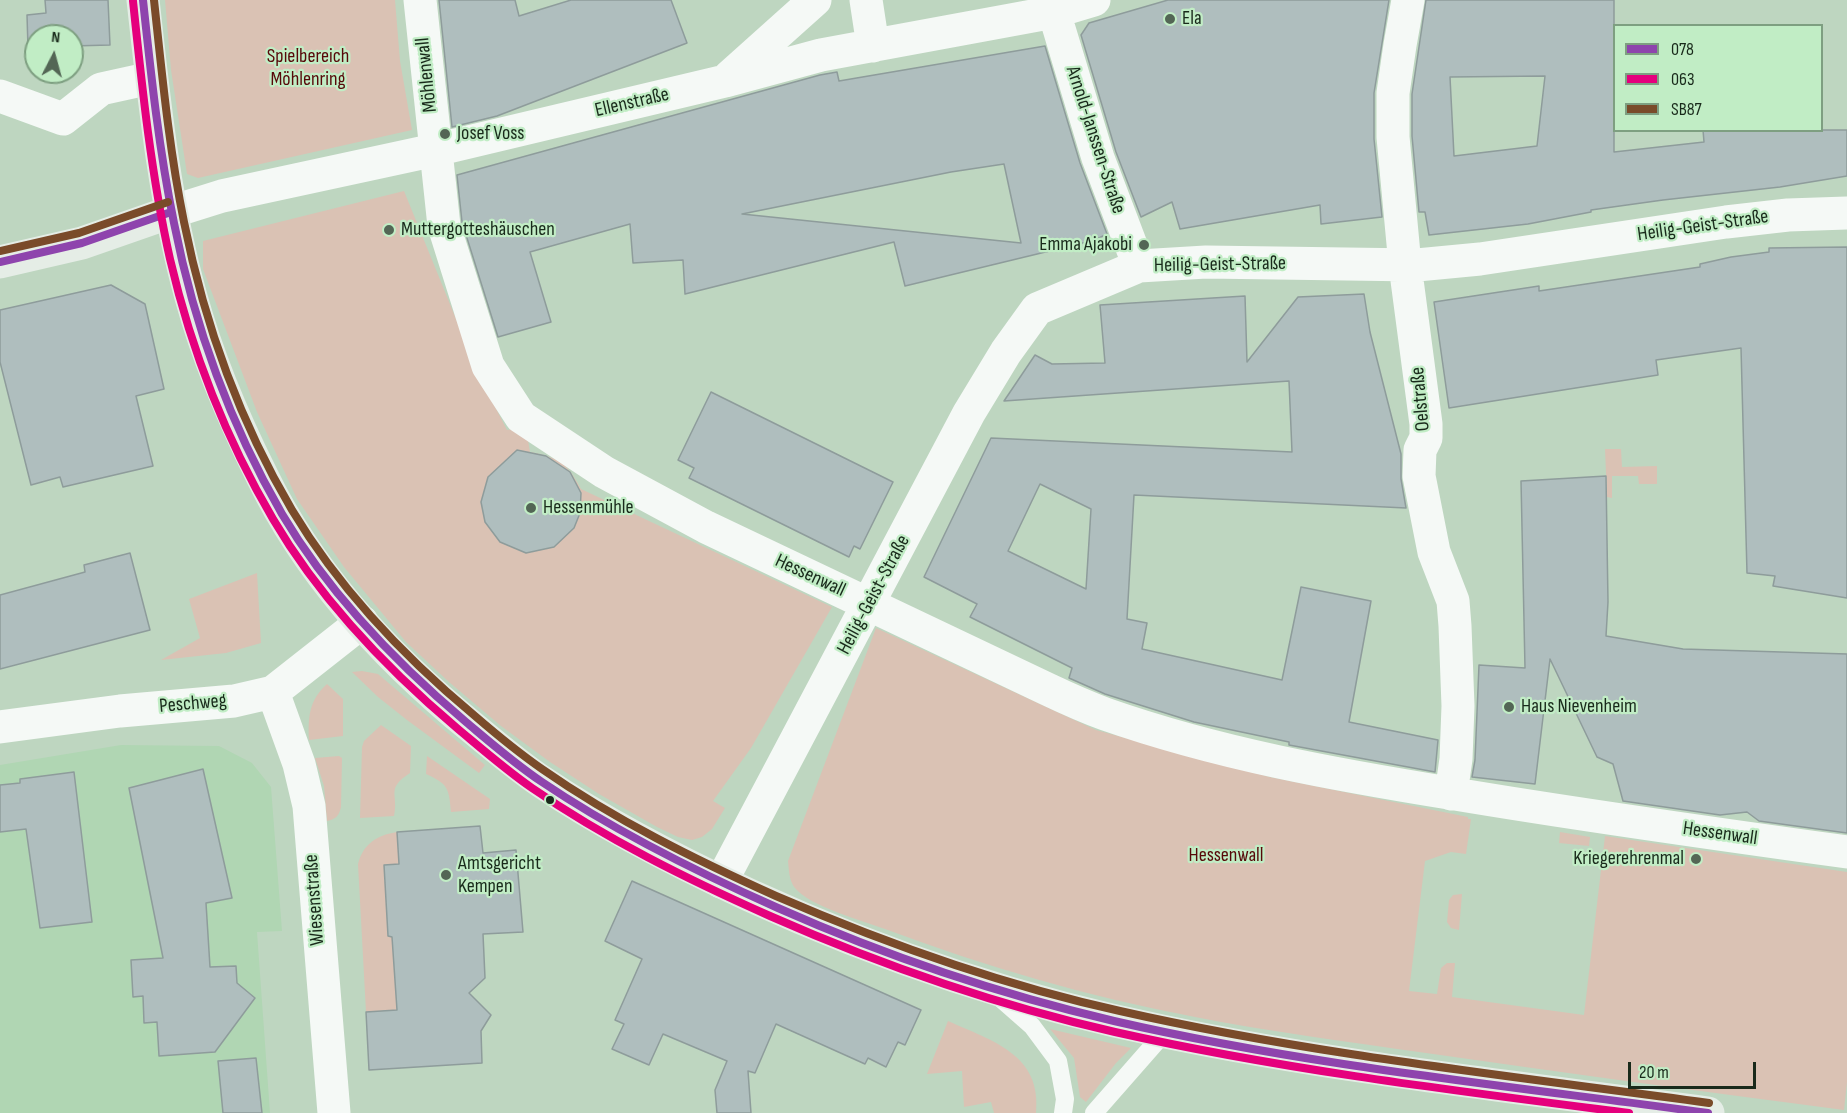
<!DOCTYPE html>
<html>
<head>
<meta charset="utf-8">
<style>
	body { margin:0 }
	#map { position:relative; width:1847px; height:1113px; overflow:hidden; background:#bed6c0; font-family:"Sofia Sans Condensed",sans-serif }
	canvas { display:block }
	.legend { position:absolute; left:1613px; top:24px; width:210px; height:108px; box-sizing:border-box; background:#c1edc5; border:2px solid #7e9f81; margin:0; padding:8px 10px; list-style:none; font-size:18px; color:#192a1b }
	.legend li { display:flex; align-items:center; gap:12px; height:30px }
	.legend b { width:30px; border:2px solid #7e9f81 }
	.north { position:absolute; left:24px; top:24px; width:60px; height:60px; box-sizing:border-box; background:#c1edc5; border:2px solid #7e9f81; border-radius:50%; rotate:6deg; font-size:16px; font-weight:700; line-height:24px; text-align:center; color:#192a1b }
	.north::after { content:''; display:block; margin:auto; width:21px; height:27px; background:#536655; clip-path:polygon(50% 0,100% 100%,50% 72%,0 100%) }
	.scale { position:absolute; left:1628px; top:1062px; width:128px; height:27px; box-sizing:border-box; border:3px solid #192a1b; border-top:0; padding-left:8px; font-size:18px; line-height:21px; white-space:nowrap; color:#192a1b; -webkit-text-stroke:4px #c1edc5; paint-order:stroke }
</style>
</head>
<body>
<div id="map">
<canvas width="1847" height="1113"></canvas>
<ul class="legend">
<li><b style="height:8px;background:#8e44ad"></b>078</li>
<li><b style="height:8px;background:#e5007d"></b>063</li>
<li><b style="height:8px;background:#7a4b2a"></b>SB87</li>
</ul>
<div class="north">N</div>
<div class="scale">20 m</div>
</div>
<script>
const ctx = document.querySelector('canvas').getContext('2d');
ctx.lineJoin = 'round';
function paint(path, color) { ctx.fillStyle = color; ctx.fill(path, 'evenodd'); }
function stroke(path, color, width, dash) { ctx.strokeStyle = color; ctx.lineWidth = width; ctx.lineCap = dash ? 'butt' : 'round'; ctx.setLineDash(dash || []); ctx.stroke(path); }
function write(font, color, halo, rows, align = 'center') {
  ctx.font = font + ' "Sofia Sans Condensed",sans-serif'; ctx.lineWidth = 4.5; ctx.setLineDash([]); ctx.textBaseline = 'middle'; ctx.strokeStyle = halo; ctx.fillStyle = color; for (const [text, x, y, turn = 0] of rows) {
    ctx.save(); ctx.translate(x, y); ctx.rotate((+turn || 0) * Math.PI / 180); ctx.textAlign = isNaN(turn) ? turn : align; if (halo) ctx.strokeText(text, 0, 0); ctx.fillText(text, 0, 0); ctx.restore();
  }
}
paint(new Path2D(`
	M121 745 219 746 252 763 271 787 282 931 257 932 270 1113H0V765Z`), '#b0d6b3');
paint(new Path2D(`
	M165 0H395L400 61 412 130 198 178 187 174 171 70Z
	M404 191 478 373 507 430 513 429 528 440 530 452C560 458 567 463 581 489L832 607 751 748 713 801 725 808 712 829 702 837 692 840 678 837 657 827 599 794 550 762 501 726 449 682 406 642 344 567 297 499 257 412 203 269V241Z
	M1605 449H1621L1622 467 1657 466V484H1639L1638 476H1612V498L1607 497Z
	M257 573 261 643 226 653 161 660 200 638 189 599Z
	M876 628 1096 730 1270 777 1468 817V819H1471L1466 854 1451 852 1425 861 1409 991 1437 994 1441 968 1447 963H1455L1452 997 1584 1015 1605 836 1847 872V1082L1844 1110C1705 1092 1565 1073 1426 1053 1349 1042 1272 1032 1195 1017 1090 997 986 967 885 929 863 921 809 906 795 888 789 881 789 870 788 861Z
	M362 671 378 674 485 765 479 773 407 720 378 697 352 672Z
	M327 684 343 699V736L309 740C308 717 309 700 327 684Z
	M381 725 411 746 410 773C385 789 399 794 394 816L360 818 362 747 364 741Z
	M339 756 342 758 341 807C339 816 336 819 327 821L324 786 315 758Z
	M427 756 490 799 489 809 451 812C449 788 448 784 426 774Z
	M397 832 399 864 384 866 388 936 392 937 397 1010 366 1012 358 864C363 844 377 835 397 832Z
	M1560 832 1590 837 1589 846 1559 843Z
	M1462 894 1459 930 1451 928 1447 922 1449 900 1453 895Z
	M948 1021C992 1041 1042 1054 1036 1113H994L991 1102 964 1107 962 1071 927 1074Z
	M1050 1029 1131 1048 1116 1063 1086 1102 1080 1097 1074 1058Z`), '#dac2b4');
const building = new Path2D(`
	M45 0H108L110 45 72 46V36H36V47L28 48 27 15 46 13Z
	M439 0H515L519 16 571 0H671L687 43 497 116 452 127Z
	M1168 0H1389L1374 93V139L1382 217 1321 224 1320 205 1180 229 1172 202 1141 217 1116 152 1081 35 1089 23Z
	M1426 0H1614V152L1704 142 1703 130H1847V176L1780 187 1663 200 1591 210V212L1528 224 1429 235 1425 212H1419L1412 136V94ZM1545 76 1537 146 1454 156 1450 77Z
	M1045 46 1080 163 1107 234 1095 240 905 286 894 242 685 294 683 260 633 263 630 224 530 252 551 322 498 337 462 222 457 175 820 75 837 72 839 81ZM1004 164 1021 243 742 214 951 172Z
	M1847 247V598L1773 586 1775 576 1747 573 1741 348 1656 360 1658 375 1449 408 1434 302 1539 286V291L1700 267V264L1731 257 1769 252V248Z
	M111 285 145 304 164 389 136 396 153 466 63 487 60 477 31 485 0 362V310Z
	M1364 294 1370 332 1401 454V479L1406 508 1134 495 1127 619 1147 623 1142 649 1282 680 1301 587 1371 601 1349 722 1438 740 1435 772 1289 745V742L1194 722 1105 694 1069 678 1072 668 970 617 977 604 924 577 991 438 1292 452 1289 381 1004 401 1035 355 1052 364 1105 363 1100 305 1245 296 1247 362 1298 297ZM1040 484 1091 509 1086 589 1008 551Z
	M711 392 893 482 860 549 854 546 849 557 689 478 694 468 678 460Z
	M517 450 546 456 570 472 581 493 580 513 574 528 554 547 526 553 500 542 485 522 481 502 488 477Z
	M1606 476 1608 602 1606 636 1683 649 1847 654V833L1759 821 1747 812 1720 815 1623 801 1613 764 1597 757 1550 659 1535 784 1472 777 1475 760 1479 665 1525 668 1521 481Z
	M130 553 150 630 0 669V595L85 572 84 565Z
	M203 769 232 898 206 903 210 967 236 966 237 983 255 998 215 1052 159 1056 157 1022 144 1023 143 996 133 997 131 960 163 958 129 788Z
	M74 772 92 922 40 928 26 829 0 832V785L20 783V779Z
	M480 826 483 853 516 850 523 932 483 934 485 978 469 993 491 1015 481 1031 482 1063 369 1070 366 1012 397 1010 392 937 388 936 384 865 399 864 397 832Z
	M632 881 921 1010 905 1045 898 1042 886 1067 868 1058 865 1064 776 1024 755 1073 748 1071 751 1113H717L715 1090 727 1061 663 1034 649 1065 612 1049 624 1024 615 1020 642 959 605 941Z
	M256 1058 262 1113H223L218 1061Z`);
paint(building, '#afbebe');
stroke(building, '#8e9c9b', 1.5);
stroke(new Path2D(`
	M999 997 1032 1026 1058 1061 1065 1099 1063 1113
	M1094 1113 1165 1032`), '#f5f9f6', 18);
stroke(new Path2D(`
	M420 0 444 226 488 366 521 417 604 472 706 527 1047 689C1066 698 1086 707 1105 714 1219 754 1337 775 1455 794 1586 816 1716 834 1847 852
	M866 0 873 46
	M1408 0 1400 45 1393 93V137L1405 265 1426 424V438L1420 450 1419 476 1434 552 1453 601 1455 626 1458 706 1456 759 1451 794
	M1054 12 1098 158 1139 266
	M729 77 815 0
	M0 96 63 119 101 89 151 78
	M171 212 222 196 435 150 725 81 821 55 1054 12 1094 0
	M273 692 299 764 309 806 334 1113
	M0 727 120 711 234 701 273 692 362 622
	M721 882 969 413 1006 352 1037 309 1139 266 1206 262 1417 265 1480 259 1726 222 1788 215 1847 213`), '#f5f9f6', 33);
stroke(new Path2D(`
	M143 0C154 99 164 200 191 297 208 359 233 418 262 476 310 575 389 660 474 729 496 747 518 766 542 782 607 826 678 862 749 895 882 956 1022 1003 1166 1032 1345 1069 1527 1088 1708 1113
	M0 262 82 243 171 212`), '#e5ede6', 33);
stroke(new Path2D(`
	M143 0C151 75 159 150 174 223 194 325 230 424 282 514 330 595 395 662 466 722 491 743 515 764 542 782 616 832 697 872 778 908 886 956 999 994 1114 1021 1309 1066 1510 1086 1708 1113
	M0 262 82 243 171 212`), '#8e44ad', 8);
stroke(new Path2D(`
	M133 1C142 87 151 174 170 259 191 349 226 439 273 519 321 601 387 669 458 729 482 749 506 770 532 788 606 839 687 879 770 916 881 965 996 1005 1115 1032 1284 1070 1457 1091 1629 1113`), '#e5007d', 8);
stroke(new Path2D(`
	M154 0C162 74 169 149 184 222 204 322 240 422 292 510 340 590 404 657 475 716 497 735 519 753 542 769 615 820 696 860 776 896 887 944 1002 985 1120 1011 1314 1055 1512 1076 1709 1103
	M0 251 79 233 168 202`), '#7a4b2a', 8);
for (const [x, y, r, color] of [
	[1170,19,6,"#536655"],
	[445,134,6,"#536655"],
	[389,230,6,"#536655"],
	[1144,245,6,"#536655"],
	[531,508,6,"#536655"],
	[1509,707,6,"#536655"],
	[550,800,5,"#192a1b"],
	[1696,859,6,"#536655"],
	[446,875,6,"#536655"]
]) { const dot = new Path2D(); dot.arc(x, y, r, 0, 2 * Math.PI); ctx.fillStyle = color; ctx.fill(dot); stroke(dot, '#c1edc5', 2); }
write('20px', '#192a1b', '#c1edc5', [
	["Ela",1182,19],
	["Josef Voss",457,134],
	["Muttergotteshäuschen",401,230],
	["Emma Ajakobi",1132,245,"right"],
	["Hessenmühle",543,508],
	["Haus Nievenheim",1521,707],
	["Kriegerehrenmal",1684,859,"right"],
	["Amtsgericht",458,864],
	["Kempen",458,887]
], 'left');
write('20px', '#570809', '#c1edc5', [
	["Spielbereich",308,57],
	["Möhlenring",308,80],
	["Hessenwall",1226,856]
]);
write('20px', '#192a1b', '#c1edc5', [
	["Möhlenwall",427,75,-96],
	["Ellenstraße",632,103,-13],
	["Arnold-Janssen-Straße",1095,140,72],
	["Heilig-Geist-Straße",1703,226,-8],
	["Heilig-Geist-Straße",1220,265,-1],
	["Oelstraße",1421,399,-95],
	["Hessenwall",810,576,25],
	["Heilig-Geist-Straße",874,595,-62],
	["Peschweg",193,704,-5],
	["Hessenwall",1720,834,8],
	["Wiesenstraße",315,900,-94]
]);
</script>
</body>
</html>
